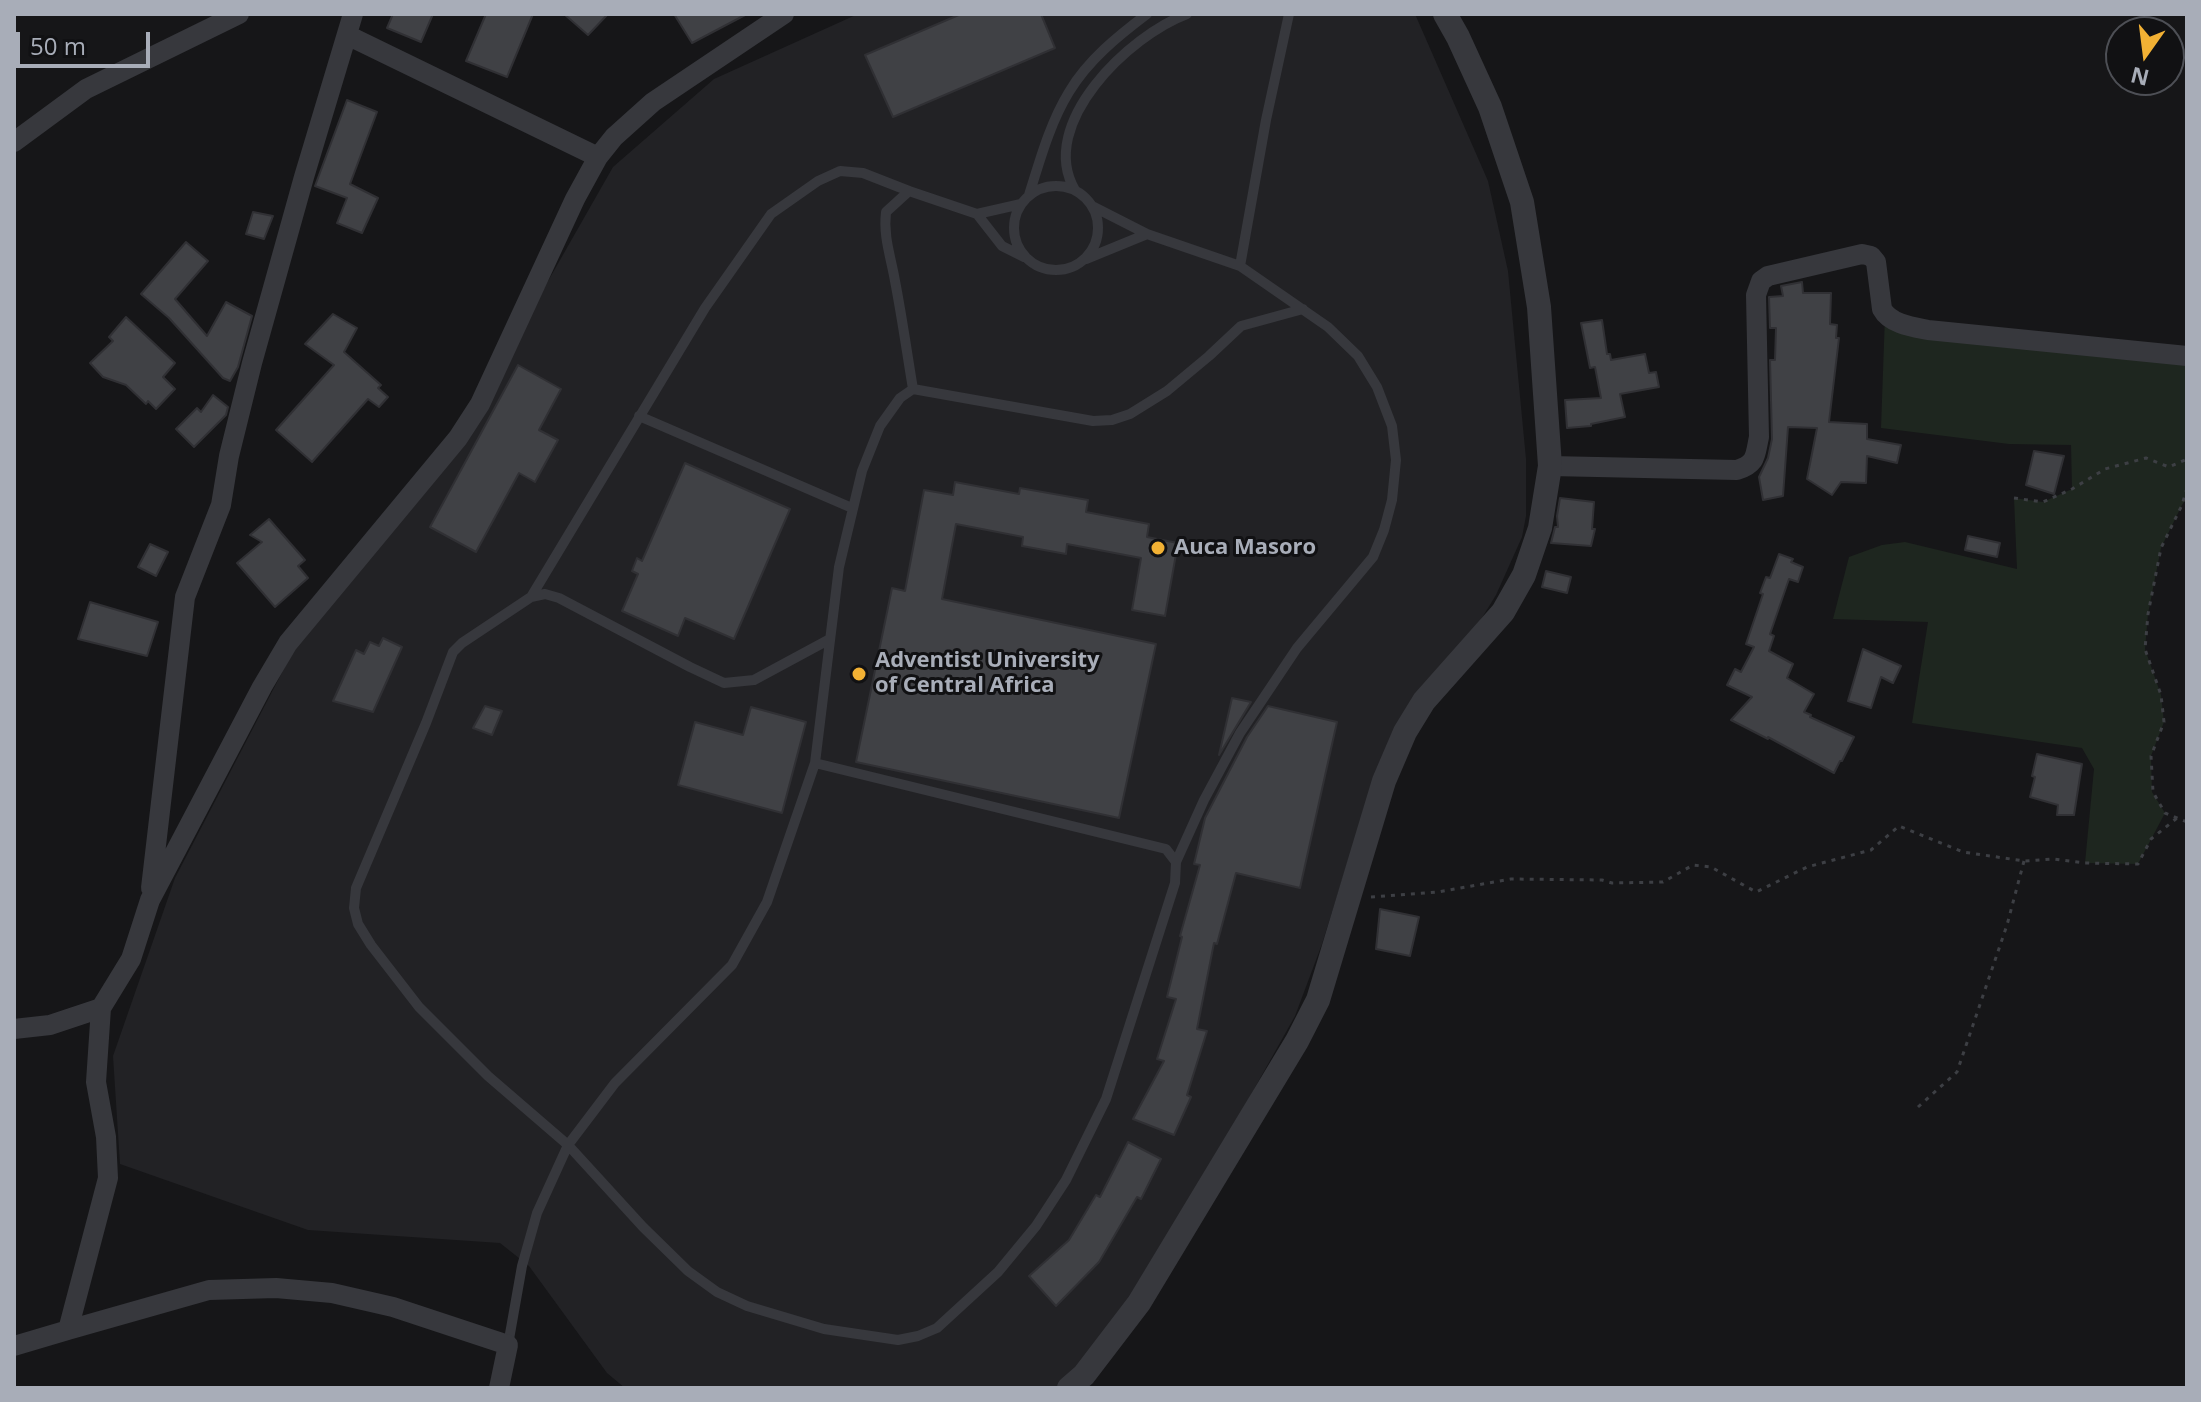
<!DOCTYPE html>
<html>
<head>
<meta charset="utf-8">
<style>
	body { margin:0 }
	#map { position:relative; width:2201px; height:1402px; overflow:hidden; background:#161618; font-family:"Open Sans",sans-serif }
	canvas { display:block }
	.frame { position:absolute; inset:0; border:16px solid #a8adb8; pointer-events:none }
	.north { position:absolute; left:2105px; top:16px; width:80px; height:80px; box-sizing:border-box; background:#111113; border:2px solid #4d4f55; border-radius:50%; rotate:194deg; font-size:22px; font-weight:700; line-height:32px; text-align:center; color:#a8adb8 }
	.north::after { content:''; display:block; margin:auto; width:28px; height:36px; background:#f2b134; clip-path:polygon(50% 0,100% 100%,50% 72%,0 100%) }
	.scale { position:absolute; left:16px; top:32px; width:134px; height:36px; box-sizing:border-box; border:4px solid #a8adb8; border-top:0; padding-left:10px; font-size:24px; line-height:28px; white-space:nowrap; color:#a8adb8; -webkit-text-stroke:6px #111113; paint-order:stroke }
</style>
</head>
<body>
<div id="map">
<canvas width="2201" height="1402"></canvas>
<div class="frame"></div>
<div class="north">N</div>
<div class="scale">50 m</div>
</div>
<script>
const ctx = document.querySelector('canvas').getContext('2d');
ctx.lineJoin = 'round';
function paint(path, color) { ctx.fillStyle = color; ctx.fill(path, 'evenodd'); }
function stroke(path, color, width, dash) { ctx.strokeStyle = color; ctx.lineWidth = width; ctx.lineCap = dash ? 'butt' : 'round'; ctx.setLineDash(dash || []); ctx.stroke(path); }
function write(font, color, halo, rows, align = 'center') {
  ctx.font = font + ' "Open Sans",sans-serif'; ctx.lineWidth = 6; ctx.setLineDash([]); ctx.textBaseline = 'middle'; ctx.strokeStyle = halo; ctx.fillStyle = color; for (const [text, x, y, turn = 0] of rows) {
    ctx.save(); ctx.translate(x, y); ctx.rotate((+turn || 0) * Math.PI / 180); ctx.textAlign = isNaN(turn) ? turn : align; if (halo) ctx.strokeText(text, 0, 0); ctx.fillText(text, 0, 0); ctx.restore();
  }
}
paint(new Path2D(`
	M858 14H1415L1488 181 1508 271 1526 459V516L1522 537 1496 595 1472 634 1376 772 1322 944 1295 1016 1147 1280 1066 1388H625L607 1373 529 1266 500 1243 308 1230 120 1164 113 1056 175 878 300 638 437 476 613 167 714 79Z`), '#222225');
paint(new Path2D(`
	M1885 315 2187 356V498L2182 505 2161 548 2148 614 2145 649 2161 695 2164 722 2151 756 2152 792 2165 813 2138 864 2085 863 2094 769 2082 748 1912 723 1928 622 1833 619 1849 557 1882 545 1905 542 2017 569 2014 498 2043 502 2072 489 2071 445 2009 444 1881 428Z`), '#1e261f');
const building = new Path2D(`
	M393 14H433L421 42 387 28Z
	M486 14H533L507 77 466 61Z
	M564 14H608L588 35Z
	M674 14H747L692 43Z
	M961 14H1041L1055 48 893 117 865 55Z
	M347 100 377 112 350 184 378 198 362 233 337 223 347 198 315 186Z
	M253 212 273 216 264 239 246 234Z
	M186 242 208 261 175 299 207 336 226 302 252 316 238 367 230 381 223 378 169 318 141 294Z
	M1802 282 1803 293H1831L1830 324 1837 325 1836 338H1839L1829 422 1867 424V439L1901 445 1897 463 1867 456 1866 483 1841 482 1832 495 1807 479 1817 428 1788 427 1783 496 1763 500 1759 477 1768 458 1772 439 1770 360H1775L1776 328H1770L1769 297 1783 296 1781 286Z
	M333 314 357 328 344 352 381 385 378 388 388 397 379 407 368 399 312 462 276 430 334 365 305 344Z
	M126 317 175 363 163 377 175 389 156 409 148 401 146 404 126 385 103 377 90 363 113 341 109 337Z
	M1602 320 1607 354H1610L1611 360 1645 354 1649 373 1656 372 1659 387 1620 394 1625 417 1591 424V426L1567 428 1565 400 1601 398 1595 367 1590 368 1581 323Z
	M518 365 561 389 539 430 558 440 535 482 519 473 476 552 430 527Z
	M213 395 228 407 226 415 194 447 176 429 197 408 201 412Z
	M2034 451 2064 456 2054 494 2026 485Z
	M685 463 790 509 734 639 685 618 678 636 622 611 638 574 632 571 637 558 642 561Z
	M955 482 1019 494 1020 488 1088 500 1086 512 1149 524 1147 537 1178 543 1165 616 1132 610 1141 558 1067 544 1066 554 1022 546 1023 537 956 524 942 599 1156 644 1119 818 856 762 892 588 905 591 924 490 953 495Z
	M1560 498 1594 502 1592 529H1595L1591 546 1551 543 1555 527H1558L1557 516Z
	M269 519 305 560 298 566 308 578 275 607 237 563 262 542 250 535Z
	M1968 536 2000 543 1997 557 1965 550Z
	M150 544 168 552 156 576 138 567Z
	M1779 554 1793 559 1791 562 1803 567 1798 582 1789 579 1770 634 1774 636 1769 651 1793 664 1787 678 1814 694 1804 712 1811 715 1810 717 1854 737 1842 761H1840L1834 773 1768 737V739L1731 720 1752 697 1727 685 1735 669 1741 672 1754 647 1746 644 1763 594 1760 593 1766 577 1770 578Z
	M1546 571 1571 577 1567 593 1542 587Z
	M90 602 158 622 147 656 78 639Z
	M383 638 402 647 373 712 333 701 356 650 364 654 370 642 379 646Z
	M1863 649 1901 666 1893 683 1881 677 1871 708 1848 701Z
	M1232 698 1251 702 1219 755Z
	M485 706 502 711 492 735 473 728Z
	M1268 706 1337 722 1300 888 1236 873 1217 944 1214 943 1197 1029 1207 1031 1187 1095 1191 1097 1174 1135 1133 1119 1164 1061 1157 1059 1176 999 1167 997 1182 937 1180 936 1200 865 1194 864 1205 818 1247 737Z
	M751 707 806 722 782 813 678 785 695 722 743 735Z
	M2037 754 2082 764 2074 815H2057L2058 805 2030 797 2035 777 2032 776Z
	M1380 909 1419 917 1410 956 1376 949Z
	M1128 1142 1161 1159 1141 1199 1137 1197 1099 1262 1056 1306 1029 1276 1069 1240 1096 1195 1100 1197Z`);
paint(building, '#404145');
stroke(building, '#303034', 2);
stroke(new Path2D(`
	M2187 488 2182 505 2161 548 2148 614 2145 649 2161 695 2164 722 2151 756 2153 792 2165 813 2187 822
	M2014 498 2043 502 2072 489 2105 469 2146 458 2169 467 2187 459
	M1371 897 1438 892 1511 879 1602 880 1612 883 1663 882 1693 865 1711 867 1756 892 1807 867 1871 850 1899 826 1963 852 2024 861 2054 859 2085 863 2138 864 2151 839 2177 818
	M1918 1107 1957 1072 2007 925 2024 861`), '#3d3f44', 3, [4, 6]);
stroke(new Path2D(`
	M1014 228a42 42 0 1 1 84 0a42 42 0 1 1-84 0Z
	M1075 190C1036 124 1130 35 1187 14
	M1029 195C1040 160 1050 123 1069 92 1088 60 1118 36 1147 14
	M1092 206 1147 234 1240 266 1328 327 1358 356 1377 387 1392 426 1396 460 1392 500 1384 530 1373 557 1297 648 1240 733 1204 800 1176 862
	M977 214 1002 246 1024 257
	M1086 259 1147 234
	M1240 266 1266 120 1289 14
	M913 389C907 353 902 317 895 281 891 257 883 237 886 212L909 191 977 214 1021 204
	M639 416 852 508
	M531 597 705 308 771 214 818 181 840 171 863 173 909 191
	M815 763 1166 849 1176 862 1175 883 1106 1099 1066 1180 1036 1226 998 1272 937 1328 918 1336 898 1340 824 1329 747 1306 717 1292 688 1271 643 1227 568 1145 488 1076 419 1007 371 945 358 924 354 908 356 888 426 723 453 652 462 643 531 597 545 594 559 598 690 667 724 683 754 680 830 639
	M508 1345 522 1266 537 1213 568 1145 615 1083 732 965 767 902 815 763 839 567 862 471 880 426 900 398 913 389 1093 421 1112 420 1130 414 1167 391 1209 356 1241 326 1303 309`), '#37383d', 10);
stroke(new Path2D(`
	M347 35 598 157
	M14 142 86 89 239 14
	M1550 466 1737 470C1757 464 1755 455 1759 437L1756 295 1761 281 1768 276 1862 254 1871 256 1876 262 1882 309C1890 324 1913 327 1928 330L2187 356
	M151 888 185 597 221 505 229 456 252 363 304 177 353 14
	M14 1029 50 1025 101 1008
	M68 1330 209 1290 276 1288 332 1293 393 1307 508 1345 499 1388
	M14 1346 68 1330 108 1178 106 1137 96 1082 101 1008 131 959 150 900 262 687 288 643 458 438 480 404 575 199 598 157 614 137 653 102 784 14`), '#37383d', 20);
stroke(new Path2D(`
	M1069 1388 1084 1375 1139 1303 1297 1041 1318 1000 1384 781 1405 732 1424 701 1503 612 1524 575 1540 528 1550 466 1539 307 1522 202 1490 107 1458 37 1445 14`), '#37383d', 24);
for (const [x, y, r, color] of [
	[1158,548,8,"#f2b134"],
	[859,674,8,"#f2b134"]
]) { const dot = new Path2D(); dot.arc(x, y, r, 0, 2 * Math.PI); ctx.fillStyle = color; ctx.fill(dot); stroke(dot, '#111113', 3); }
write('bold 22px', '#a8adb8', '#111113', [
	["Auca Masoro",1174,548],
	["Adventist University",875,661],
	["of Central Africa",875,686]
], 'left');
</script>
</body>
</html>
